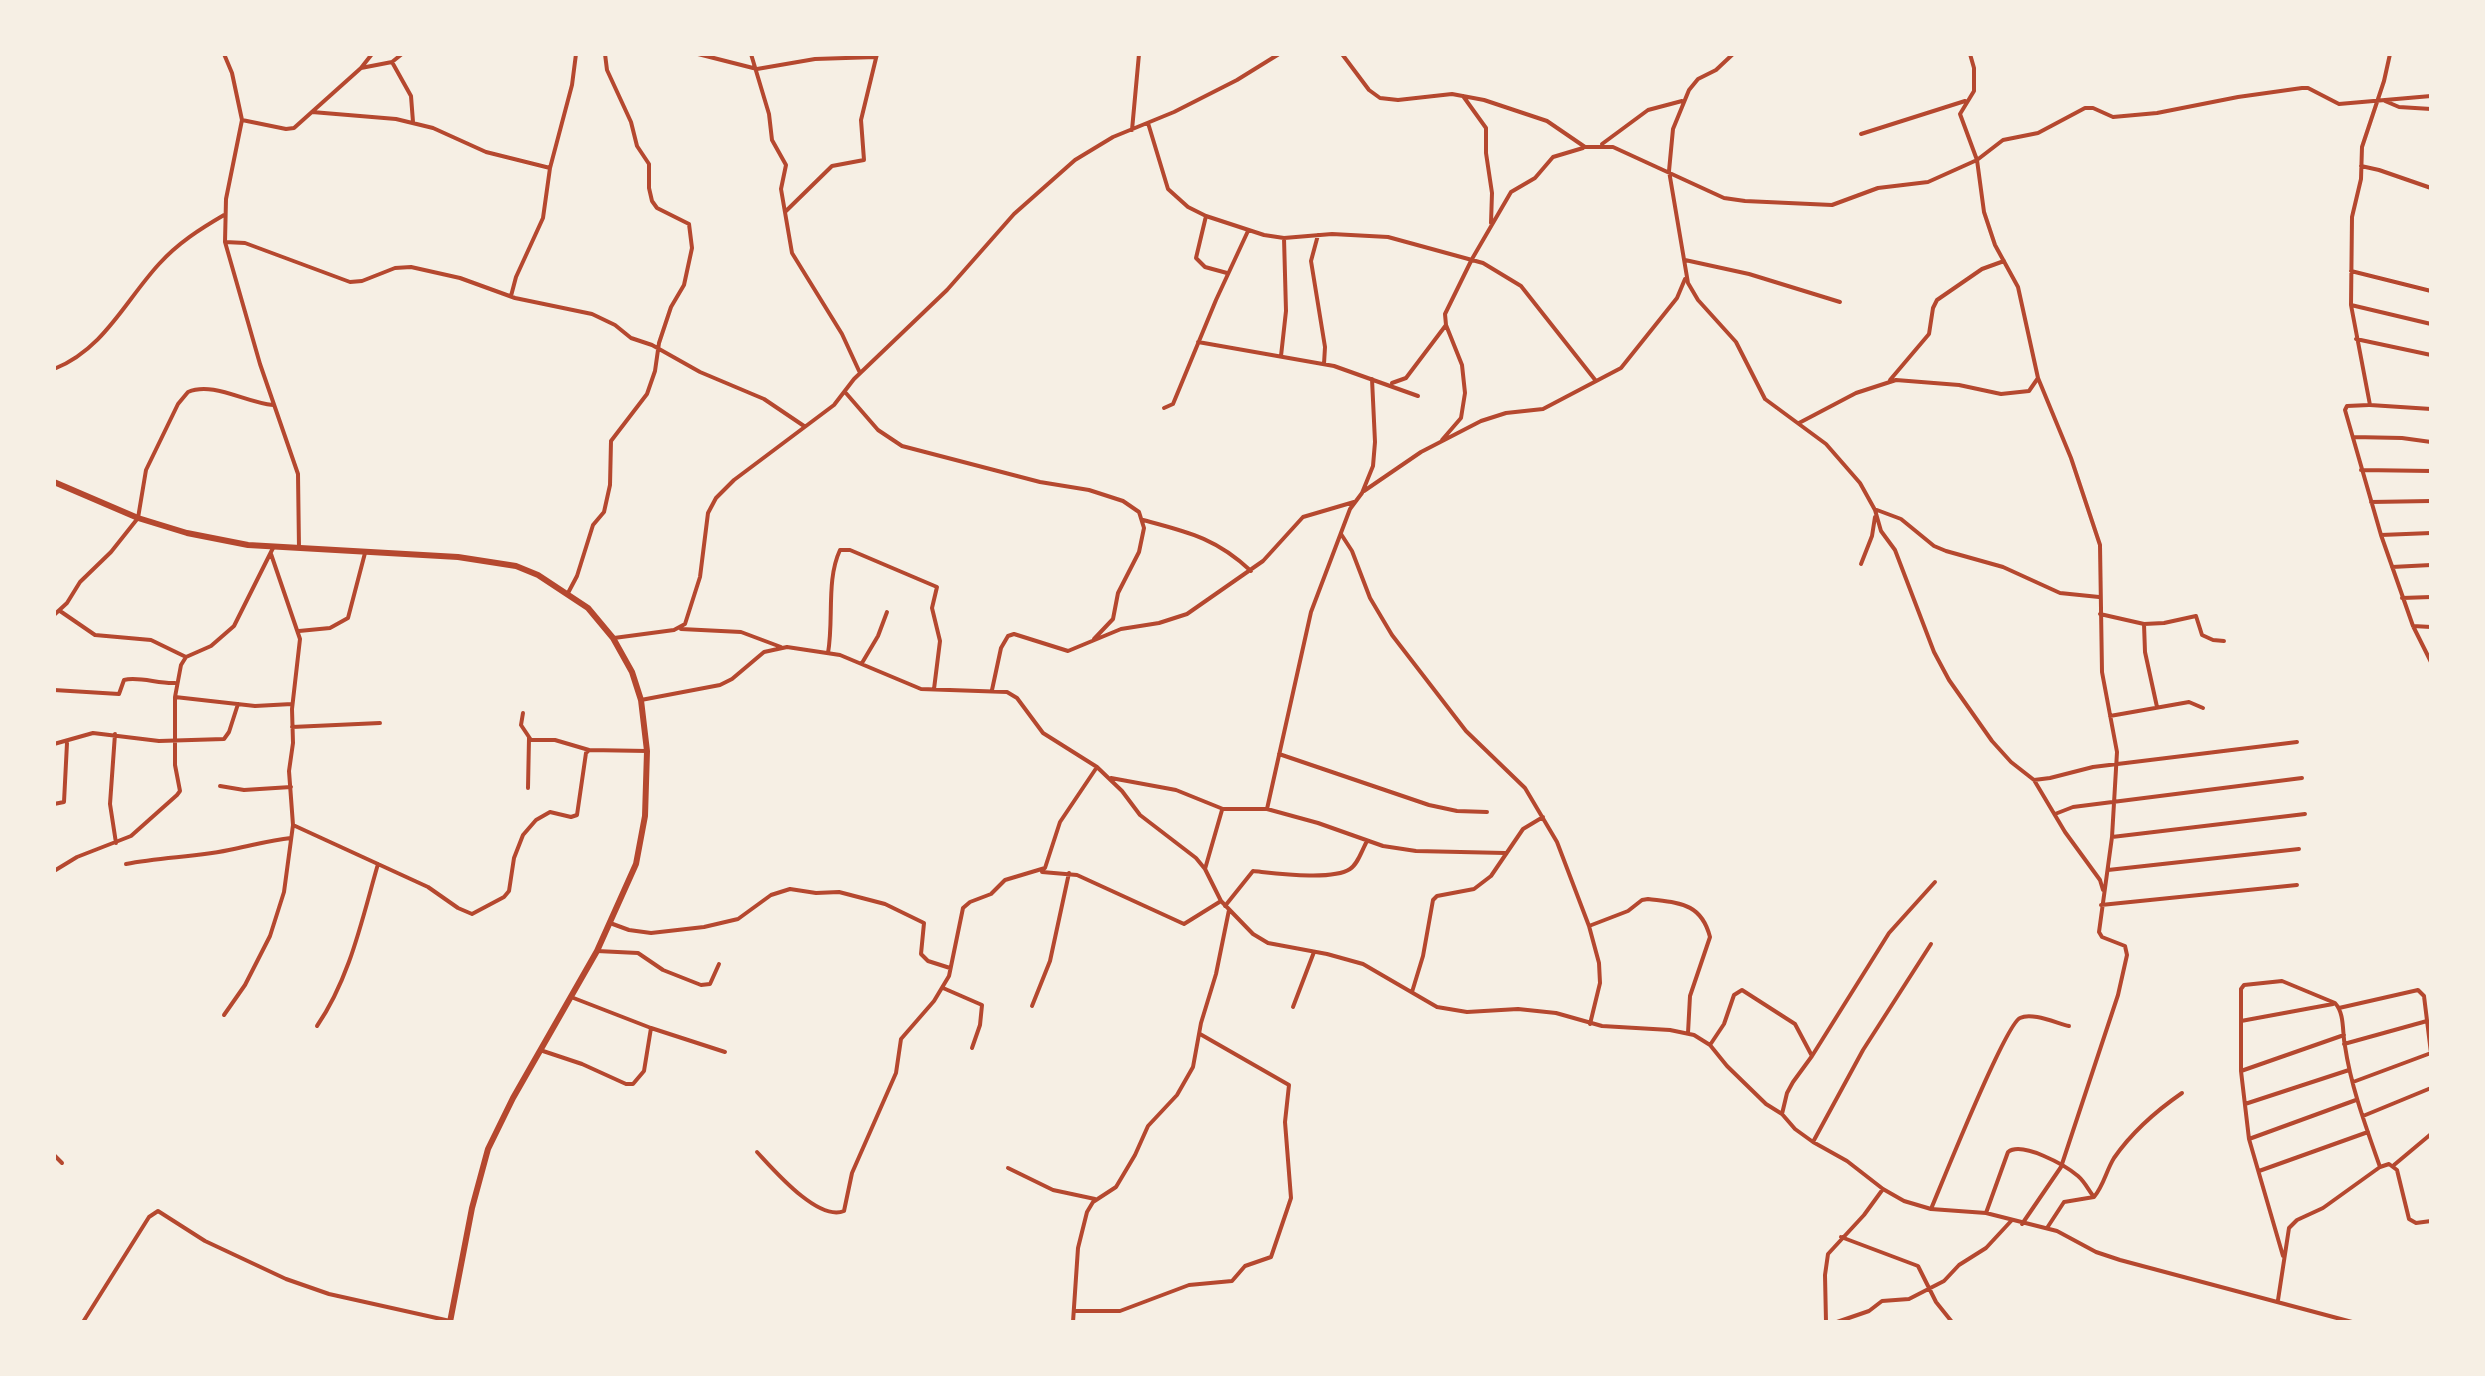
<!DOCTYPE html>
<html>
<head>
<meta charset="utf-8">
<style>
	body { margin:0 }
	#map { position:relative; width:2485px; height:1376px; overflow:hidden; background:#f6efe4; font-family:Roboto,sans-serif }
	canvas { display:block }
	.frame { position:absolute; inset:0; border:56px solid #f6efe4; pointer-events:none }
</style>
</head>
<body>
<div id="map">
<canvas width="2485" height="1376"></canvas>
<div class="frame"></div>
</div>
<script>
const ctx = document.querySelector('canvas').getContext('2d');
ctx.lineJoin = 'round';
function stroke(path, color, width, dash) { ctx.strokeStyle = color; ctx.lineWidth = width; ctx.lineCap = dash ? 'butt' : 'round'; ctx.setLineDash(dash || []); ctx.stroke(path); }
stroke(new Path2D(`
	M224 54 232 73 242 120 226 199 225 242 260 364 298 474 299 548
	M698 54 757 69 815 59 876 57
	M751 54 769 114 772 140 786 165 781 189 792 253 842 334 860 373
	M1342 54 1369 90 1380 98 1398 100 1452 94 1484 100 1547 121 1585 147H1613L1724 198 1745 201 1832 205 1878 188 1928 182 1977 160 2003 140 2038 133 2085 108H2093L2113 117 2157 113 2238 97 2302 88H2308L2339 104 2431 96
	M1733 54 1716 70 1698 79 1689 90 1673 129 1669 171 1688 283 1698 300 1736 342 1765 399 1826 444 1860 483 1875 510 1881 531 1895 550 1934 652 1949 680 1992 741 2011 762 2034 780 2065 832 2100 880 2103 890
	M1970 54 1974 68V91L1960 114 1977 160 1984 212 1995 245 2018 287 2038 378 2071 458 2100 545 2102 672 2117 752 2112 837 2099 932 2102 937 2125 946 2127 955 2118 995 2061 1167 2022 1224
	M2390 54 2384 81 2362 147 2361 179 2352 217 2351 305 2370 405 2431 409
	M392 62 411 96 413 122
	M361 68 392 62 402 54
	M1463 96 1486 128V153L1492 193 1491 223
	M2385 101 2399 107 2431 109
	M312 112 396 119 433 128 486 152 550 168
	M242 120 286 129 294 128 361 68 372 54
	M1148 123 1168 189 1188 207 1206 216 1264 235 1284 238 1332 234 1388 237 1483 263 1521 286 1596 381
	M1132 130 1139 54
	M1861 134 1965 101
	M1602 144 1648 110 1682 101
	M2361 166 2379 170 2431 188
	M785 212 832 166 864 160 861 120 877 54
	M1206 216 1196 258 1205 267 1227 273
	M1318 235 1311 261 1325 347 1324 364
	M225 242 245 243 350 282 362 281 395 268 411 267 460 278 515 298 592 314 615 325 631 338 652 345 700 372 764 399 804 426
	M1685 260 1749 274 1840 302
	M2351 271 2431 291
	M511 296 516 277 543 218 550 168 572 85 576 54
	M2351 305 2431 324
	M2356 339 2431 355
	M1198 342 1334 366 1418 396
	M1281 356 1286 311 1284 238
	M54 369C104 349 125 301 159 264 178 243 200 229 224 215
	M1890 380 1929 334 1933 308 1937 300 1982 269 2004 261
	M1392 383 1406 378 1446 325
	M845 392 878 430 902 446 1040 482 1089 490 1123 501 1139 512 1144 528 1139 552 1118 593 1113 619 1094 639
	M2369 405 2347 406 2345 410 2381 535 2413 626 2431 662
	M1164 408 1173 404 1216 300 1248 231
	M1799 423 1856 393 1896 380 1959 385 2001 394 2029 391 2038 378
	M2353 437 2402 438 2431 442
	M1442 440 1461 418 1465 393 1462 365 1446 325 1445 314 1472 259 1511 192 1535 178 1553 157 1583 148
	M2361 470 2431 471
	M1364 491 1421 452 1481 421 1506 413 1543 409 1621 368 1677 298 1685 279
	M2371 502 2431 501
	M1877 510 1901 519 1934 546 1946 551 2003 567 2060 593 2099 597
	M1143 520C1188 532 1216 538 1251 571
	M1341 534 1352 551 1370 598 1392 635 1466 731 1525 788 1557 842 1589 926 1599 963 1600 983 1590 1024
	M2381 535 2431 533
	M1861 564 1872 536 1875 517
	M2392 567 2431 565
	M568 593 577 576 593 525 604 512 610 485 611 441 647 394 655 371 659 343 671 307 684 285 692 248 689 224 657 208 652 201 649 188V164L637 146 631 122 607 70 605 54
	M2402 598 2431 597
	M60 611 95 635 151 640 186 657
	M2100 614 2144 624 2164 623 2196 616 2202 635 2213 640 2224 641
	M54 615 67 603 80 582 111 552 138 518 146 470 178 404 188 392C213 381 246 403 273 405
	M2144 624 2145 652 2157 707
	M2413 626 2431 627
	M681 629 741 632 781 647
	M299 631 330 628 348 618 365 553
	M614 638 674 630 685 624 700 577 708 513 716 498 734 480 834 405 854 379 947 290 1014 214 1075 160 1113 137 1174 112 1237 80 1279 54
	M828 653C834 619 826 580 840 550H850L937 587 932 608 940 641 934 689
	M862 663 878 636 887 612
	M54 690 119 694 124 680C138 676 159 684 175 683
	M992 690 1001 648 1008 636 1014 634 1068 651 1121 629 1159 623 1187 614 1263 561 1303 517 1354 502
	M175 697 255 706 292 704
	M641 700 720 685 732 679 764 652 787 647 840 655 921 689 1007 692 1017 698 1043 733 1097 767 1122 791 1140 815 1196 858 1205 869 1221 901 1253 934 1268 943 1327 954 1363 964 1437 1007 1467 1012 1518 1009 1556 1013 1602 1026 1670 1030 1694 1035 1710 1045 1727 1066 1766 1104 1782 1114 1795 1129 1813 1142 1847 1161 1883 1189 1904 1201 1931 1209 1986 1213 2057 1231 2096 1252 2120 1260 2352 1322
	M523 713 521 725 531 740H555L589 750
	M2110 716 2189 702 2203 708
	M292 727 380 723
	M115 734 110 804 116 843
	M54 744 93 733 159 741 224 739 229 732 238 704
	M1279 754 1429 805 1457 811 1487 812
	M1111 778 1176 790 1223 809H1267L1318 823 1383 846 1416 851 1505 853
	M2034 780 2050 778 2093 767 2297 742
	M220 786 244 790 291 787
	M528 788 529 738
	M54 804 64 802 67 743
	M1267 809 1311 612 1350 509 1362 493 1373 466 1375 442 1372 379
	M2055 814 2073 807 2302 778
	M293 825 428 887 458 908 472 914 504 897 509 891 514 858 523 835 536 820 550 812 571 817 577 815 586 753 589 750 647 751
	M2112 837 2305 814
	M126 864C162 857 199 857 234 849 254 845 271 840 291 838
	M1205 869 1222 810
	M2108 870 2299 849
	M54 871 77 857 131 836 177 795 180 791 175 765V697L181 665 186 657 211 646 234 626 273 548
	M1042 872 1077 875 1184 924 1221 901
	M2101 905 2297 885
	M1225 906 1253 871C1274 873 1332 881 1350 869 1358 864 1362 850 1367 841
	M610 923 629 930 651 933 704 927 738 919 771 895 790 889 816 893 839 892 885 904 924 923 921 954 928 961 950 968
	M1589 926 1628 911 1642 900 1648 899C1678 903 1701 902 1710 937L1690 996 1688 1033
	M597 951 638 953 663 970 701 985 710 984 719 964
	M943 988 982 1005 980 1025 972 1048
	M1412 992 1423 956 1433 900 1437 896 1474 889 1491 876 1523 829 1543 817
	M571 997 651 1028 725 1052
	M1032 1006 1050 961 1069 873
	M1293 1007 1314 952
	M2339 1008 2418 990 2424 996 2431 1053
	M224 1015 245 985 270 936 284 892 293 825 289 771 293 743 292 709 300 639 271 554
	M2241 1021 2333 1004
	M317 1026C350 978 362 919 378 864
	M2344 1044 2427 1021
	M1710 1045 1724 1024 1734 995 1742 990 1795 1024 1812 1056
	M540 1050 582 1064 626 1084H633L644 1071 651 1028
	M2241 1071 2344 1035
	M2353 1082 2431 1053
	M2245 1104 2349 1070
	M1782 1114 1787 1093 1793 1082 1812 1056 1889 933 1935 882
	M2363 1116 2431 1088
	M2249 1139 2356 1100
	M1813 1142 1863 1050 1931 944
	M757 1152C773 1169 818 1222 844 1211L852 1173 896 1073 901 1039 934 1001 949 976 963 908 970 902 991 894 1005 880 1045 868 1060 822 1097 767
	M54 1155 62 1163
	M2394 1165 2431 1134
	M1008 1168 1053 1190 1095 1199
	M2259 1171 2368 1132
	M1931 1209C1942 1183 2005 1025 2020 1018 2032 1012 2056 1023 2069 1026
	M1986 1213 2008 1152C2022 1141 2065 1165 2078 1176 2085 1182 2089 1191 2094 1197
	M2047 1228 2064 1202 2094 1197C2104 1185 2106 1171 2114 1158 2132 1132 2156 1111 2182 1093
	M1841 1237 1918 1266 1936 1302 1952 1322
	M2283 1256 2249 1139 2241 1071V989L2244 985 2282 981 2335 1003C2345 1014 2342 1032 2345 1046 2351 1087 2366 1127 2380 1167
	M2278 1300 2289 1228 2297 1220 2323 1208 2380 1167 2389 1164 2397 1170 2409 1219 2416 1223 2431 1221
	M1075 1311H1120L1189 1285 1232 1281 1245 1266 1271 1257 1287 1210 1291 1198 1285 1122 1289 1085 1200 1034
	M83 1322 149 1217 158 1211 205 1241 286 1279 329 1294 450 1321
	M1073 1322 1078 1248 1087 1212 1093 1202 1116 1187 1135 1155 1148 1126 1177 1095 1193 1067 1201 1023 1216 974 1229 910
	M1826 1322 1825 1275 1828 1254 1864 1215 1883 1189
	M1837 1322 1869 1311 1882 1301 1909 1299 1944 1281 1959 1265 1986 1248 2012 1220`), '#b5482f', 4);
stroke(new Path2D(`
	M54 482 138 518 187 533 248 545 458 557 516 566 538 575 588 608 613 638 632 672 641 700 647 751 645 816 636 864 597 951 513 1098 488 1149 472 1208 450 1322`), '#b5482f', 6);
</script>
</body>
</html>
